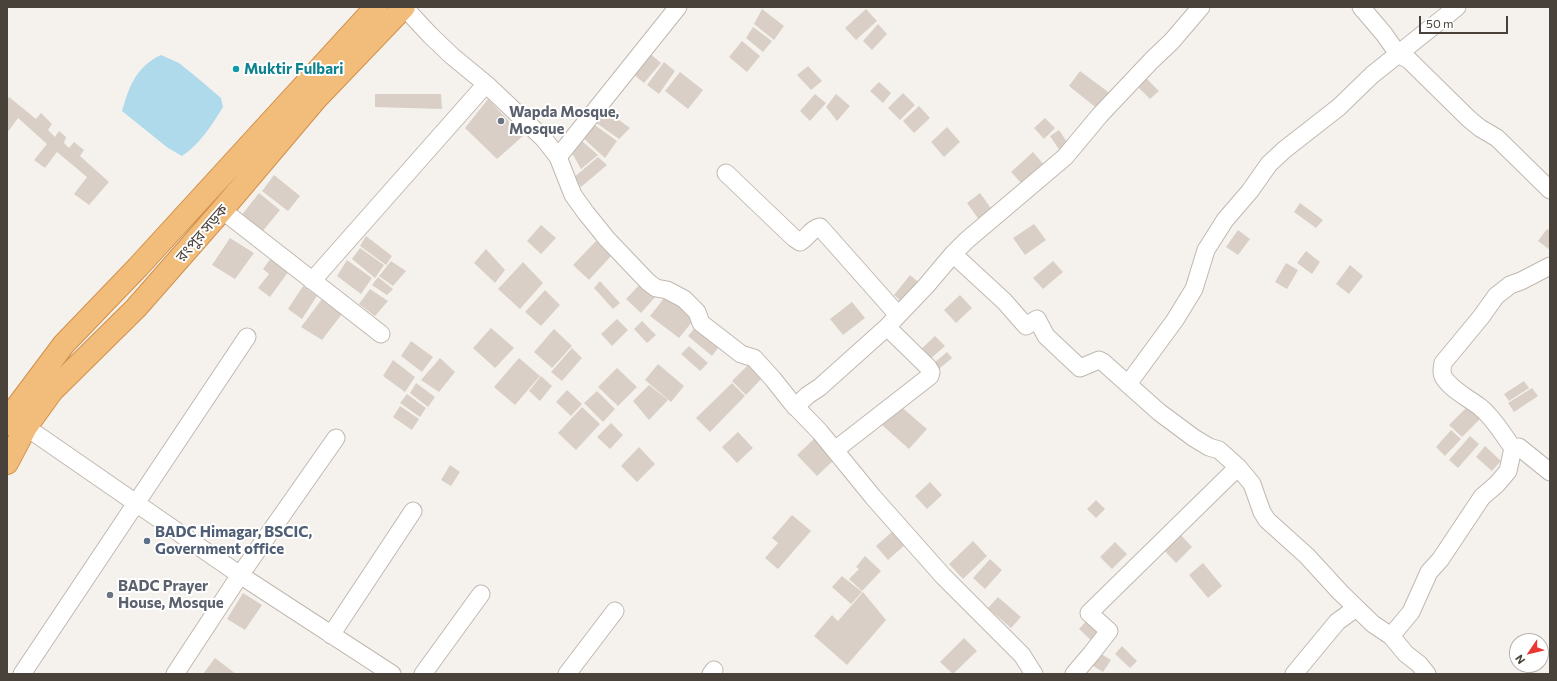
<!DOCTYPE html>
<html>
<head>
<meta charset="utf-8">
<style>
	body { margin:0 }
	#map { position:relative; width:1557px; height:681px; overflow:hidden; background:#f5f2ed; font-family:Commissioner,sans-serif }
	canvas { display:block }
	.frame { position:absolute; inset:0; border:8px solid #49423b; pointer-events:none }
	.north { position:absolute; left:1509px; top:633px; width:40px; height:40px; box-sizing:border-box; background:#fff; border:1px solid #b6b3b1; border-radius:50%; rotate:235deg; font-size:11px; font-weight:700; line-height:16px; text-align:center; color:#49423b }
	.north::after { content:''; display:block; margin:auto; width:14px; height:18px; background:#e83631; clip-path:polygon(50% 0,100% 100%,50% 72%,0 100%) }
	.scale { position:absolute; left:1419px; top:16px; width:89px; height:18px; box-sizing:border-box; border:2px solid #49423b; border-top:0; padding-left:5px; font-size:12px; line-height:14px; white-space:nowrap; color:#49423b; -webkit-text-stroke:3px #fff; paint-order:stroke }
</style>
</head>
<body>
<div id="map">
<canvas width="1557" height="681"></canvas>
<div class="frame"></div>
<div class="north">N</div>
<div class="scale">50 m</div>
</div>
<script>
const ctx = document.querySelector('canvas').getContext('2d');
ctx.lineJoin = 'round';
function paint(path, color) { ctx.fillStyle = color; ctx.fill(path, 'evenodd'); }
function stroke(path, color, width, dash) { ctx.strokeStyle = color; ctx.lineWidth = width; ctx.lineCap = dash ? 'butt' : 'round'; ctx.setLineDash(dash || []); ctx.stroke(path); }
function write(font, color, halo, rows, align = 'center') {
  ctx.font = font + ' Commissioner,"Noto Sans Bengali",sans-serif'; ctx.lineWidth = 4; ctx.setLineDash([]); ctx.textBaseline = 'middle'; ctx.strokeStyle = halo; ctx.fillStyle = color; for (const [text, x, y, turn = 0] of rows) {
    ctx.save(); ctx.translate(x, y); ctx.rotate((+turn || 0) * Math.PI / 180); ctx.textAlign = isNaN(turn) ? turn : align; if (halo) ctx.strokeText(text, 0, 0); ctx.fillText(text, 0, 0); ctx.restore();
  }
}
paint(new Path2D(`
	M161 55 179 63 194 75 221 98 223 107C212 125 200 144 182 156L168 148 122 111C129 86 136 67 161 55Z`), '#afdaec');
paint(new Path2D(`
	M762 9 784 26 774 40 754 24Z
	M866 9 877 21 856 40 845 28Z
	M878 24 887 34 872 50 863 41Z
	M753 27 772 41 763 52 746 38Z
	M742 41 760 56 747 72 729 57Z
	M649 53 661 63 644 83 632 73Z
	M664 62 675 71 659 94 647 85Z
	M808 66 822 81 811 90 797 75Z
	M1080 71 1111 94 1099 110 1069 86Z
	M680 72 703 90 688 109 665 91Z
	M1144 76 1159 91 1150 99 1135 84Z
	M879 82 891 93 883 103 870 91Z
	M903 93 915 105 900 120 888 108Z
	M375 94H441L442 109 375 107Z
	M815 94 826 103 810 121 800 111Z
	M836 94 850 106 837 121 826 107Z
	M9 97 36 119 41 113 52 124 48 130 55 137 59 131 66 137 64 143 69 148 74 142 84 150 80 156 109 182 89 205 74 194 87 177 57 152 45 168 34 160 47 144 18 118 7 133V99Z
	M488 99 523 136 497 159 465 128Z
	M919 106 930 118 914 133 903 121Z
	M605 110 630 128 619 139 595 122Z
	M1045 118 1055 128 1044 139 1034 128Z
	M592 123 617 141 605 158 582 137Z
	M947 127 960 142 944 157 931 142Z
	M1059 130 1069 145 1060 151 1050 136Z
	M582 141 598 155 581 169 572 153Z
	M1033 152 1045 166 1023 185 1011 172Z
	M598 157 607 165 581 187 573 178Z
	M274 175 300 196 288 211 262 191Z
	M259 193 280 210 262 232 241 216Z
	M980 193 993 211 980 221 967 203Z
	M1300 203 1323 220 1316 228 1294 212Z
	M1034 224 1046 240 1025 255 1013 238Z
	M541 225 556 238 541 254 527 241Z
	M1547 229 1550 231V250L1538 241Z
	M1238 230 1250 239 1238 255 1226 247Z
	M366 236 392 256 386 265 360 246Z
	M230 238 254 253 235 279 212 265Z
	M596 241 611 256 589 280 573 265Z
	M360 248 384 265 375 278 352 259Z
	M486 249 505 270 495 283 474 263Z
	M1306 251 1320 262 1312 274 1297 263Z
	M271 258 289 271 270 297 258 288 269 274 263 269Z
	M347 260 372 278 361 294 337 276Z
	M391 261 406 271 393 286 379 276Z
	M1053 261 1063 272 1043 289 1033 278Z
	M523 262 543 283 520 309 498 289Z
	M1286 263 1298 270 1287 289 1275 282Z
	M1350 265 1363 276 1349 294 1336 284Z
	M910 275 922 285 905 305 894 295Z
	M378 277 393 289 387 295 372 285Z
	M600 281 620 303 613 309 594 288Z
	M643 281 657 295 641 313 626 299Z
	M303 286 317 296 302 319 288 309Z
	M370 289 388 301 375 316 359 304Z
	M545 290 560 305 541 326 525 312Z
	M668 293 697 316 679 338 650 316Z
	M325 295 345 310 322 340 301 327Z
	M960 295 972 308 956 323 944 310Z
	M852 302 865 318 843 335 830 319Z
	M617 319 628 330 612 346 601 334Z
	M642 321 656 335 647 343 634 329Z
	M698 324 721 344 712 356 688 336Z
	M491 328 514 348 495 368 473 348Z
	M554 329 572 346 552 368 534 352Z
	M935 336 945 346 929 360 920 350Z
	M411 341 433 357 422 372 401 356Z
	M689 346 708 363 700 371 681 354Z
	M572 348 582 358 562 381 551 372Z
	M947 352 952 358 939 369 934 363Z
	M440 358 455 372 439 392 421 380Z
	M519 358 540 376 515 405 494 387Z
	M393 360 415 377 405 392 383 376Z
	M751 362 764 376 746 395 732 381Z
	M658 364 684 386 671 402 645 380Z
	M617 368 637 387 618 406 598 387Z
	M541 376 552 386 540 401 529 391Z
	M1524 381 1529 388 1509 401 1504 394Z
	M416 383 435 397 428 407 410 393Z
	M732 383 745 396 710 432 696 418Z
	M649 385 668 400 649 420 633 401Z
	M1532 388 1538 396 1514 412 1508 403Z
	M567 390 582 404 571 416 556 402Z
	M597 391 615 409 603 422 584 403Z
	M407 394 426 408 420 417 400 403Z
	M899 405 927 429 909 449 882 425Z
	M1469 405 1482 417 1462 437 1449 425Z
	M400 406 419 419 412 430 393 417Z
	M582 407 600 424 576 450 558 433Z
	M611 423 623 435 610 449 597 437Z
	M1451 430 1461 439 1445 456 1436 447Z
	M738 432 753 448 737 463 722 447Z
	M1470 436 1479 444 1458 468 1449 460Z
	M815 438 835 459 817 476 797 455Z
	M1485 446 1501 461 1492 471 1476 457Z
	M639 447 655 464 637 482 621 466Z
	M450 465 460 472 451 486 441 480Z
	M930 482 942 495 927 509 915 496Z
	M1096 500 1105 509 1096 518 1087 509Z
	M792 515 811 531 778 569 765 558 778 543 772 538Z
	M895 529 907 543 888 560 876 546Z
	M1180 534 1192 547 1176 563 1163 549Z
	M973 541 987 556 963 579 949 564Z
	M1115 542 1127 554 1112 569 1100 557Z
	M865 556 881 571 862 591 849 579 859 569 856 567Z
	M990 559 1002 570 985 589 973 578Z
	M1203 563 1222 586 1208 598 1189 575Z
	M842 576 862 592 851 604 832 587Z
	M863 592 886 620 847 665 814 636 832 615 838 621Z
	M243 593 262 605 245 630 227 619Z
	M998 597 1021 617 1011 628 988 608Z
	M1091 616 1107 632 1095 644 1079 629Z
	M964 638 977 651 953 674 940 662Z
	M1122 646 1137 661 1130 668 1115 654Z
	M1098 652 1111 660 1103 672 1090 664Z
	M215 658 236 674H203Z`), '#d9cfc6');
const minor = new Path2D(`
	M404 7 430 35 452 56 486 84 544 139 558 157 573 195 586 213 607 239 648 282 656 288 667 290 684 299 697 312 701 323 741 354 754 358 773 379 792 403 820 432 873 497 943 576 1022 655 1034 674
	M1361 7 1384 34 1398 54 1409 60 1469 119 1480 128 1497 138 1550 190
	M558 157 678 7
	M726 173 794 238 800 242C807 238 812 228 820 227L898 315
	M222 210 381 334
	M953 254 967 240 1065 157 1100 115 1152 60 1172 41 1201 7
	M312 281 486 84
	M1128 384 1175 320 1194 289 1206 250 1225 220 1250 191 1269 164 1284 150 1339 107 1372 75 1457 7
	M795 407 808 395 820 387 887 327 926 286 953 254 1004 301 1026 326 1037 319 1046 336 1080 368 1099 360 1103 362 1159 412 1194 438 1209 447 1219 450 1238 467 1252 484 1262 512 1267 520 1307 556 1340 592 1373 624 1391 636
	M26 427 240 575 392 674
	M1513 448 1519 447 1550 472
	M835 450 930 376 931 372 928 367 887 327
	M331 635 413 511
	M22 674 247 337
	M175 674 240 575 336 438
	M423 674 481 594
	M567 674 615 611
	M711 674 714 670
	M1074 674 1091 654 1109 631 1089 613 1238 467
	M1294 674 1337 622 1356 608
	M1427 674 1419 664 1406 654 1391 636 1411 612 1429 572 1440 560 1482 497 1497 484 1508 471 1513 448C1503 435 1494 418 1480 407 1468 398 1452 390 1444 378 1441 373 1442 368 1443 363L1481 317 1496 296 1510 285 1521 281 1550 266`);
const highway = new Path2D(`
	M7 424 13 412 64 344 138 267 376 7
	M7 463 26 427 52 391 136 308 222 210 316 99 404 7`);
stroke(minor, '#c0b8b0', 19);
stroke(highway, '#d1904a', 24);
stroke(minor, '#fff', 17);
stroke(highway, '#f2bc7b', 22);
for (const [x, y, r, color] of [
	[236,69,4,"#0f9aa8"],
	[501,121,4,"#6b7280"],
	[147,541,4,"#5c6f8a"],
	[110,595,4,"#6b7280"]
]) { const dot = new Path2D(); dot.arc(x, y, r, 0, 2 * Math.PI); ctx.fillStyle = color; ctx.fill(dot); stroke(dot, '#fff', 1.5); }
write('bold 15px', '#0d838f', '#fff', [
	["Muktir Fulbari",244,69]
], 'left');
write('bold 15px', '#5b616d', '#fff', [
	["Wapda Mosque,",509,112],
	["Mosque",509,129],
	["BADC Prayer",118,586],
	["House, Mosque",118,603]
], 'left');
write('15px', '#49423b', '#fff', [
	["রংপুর সড়ক",202,233,-49]
]);
write('bold 15px', '#4e5e75', '#fff', [
	["BADC Himagar, BSCIC,",155,532],
	["Government office",155,549]
], 'left');
</script>
</body>
</html>
